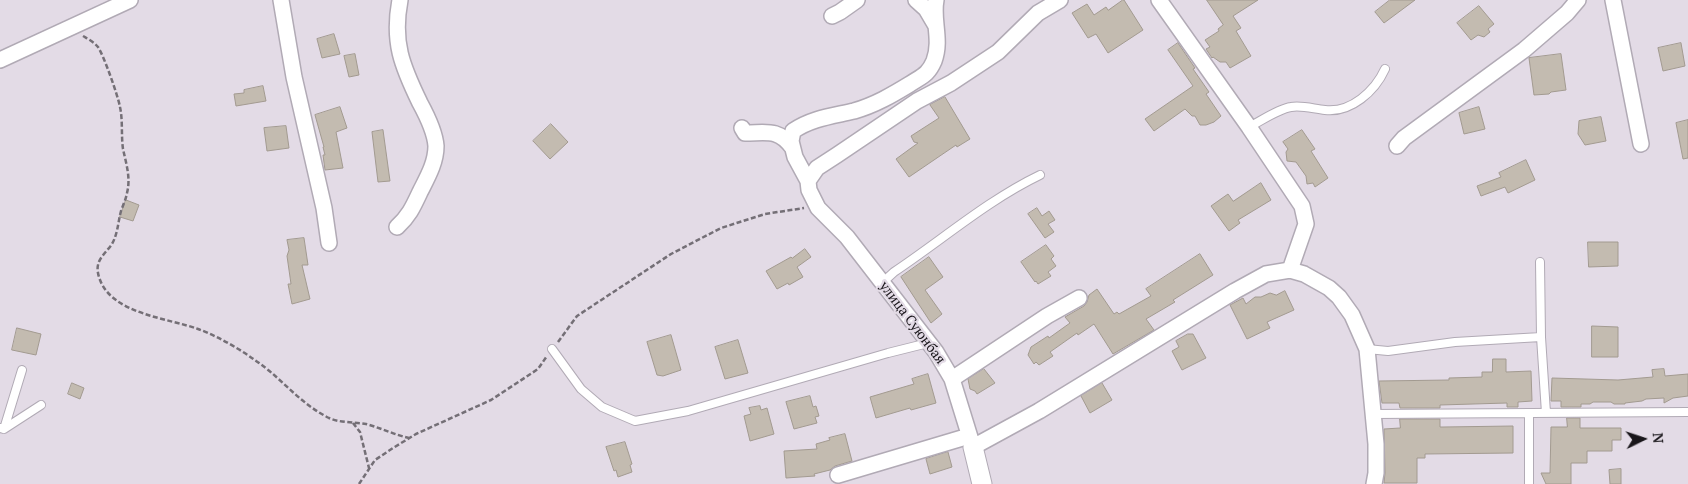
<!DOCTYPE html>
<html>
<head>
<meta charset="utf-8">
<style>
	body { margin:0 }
	#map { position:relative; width:1688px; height:484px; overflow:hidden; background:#e3dbe6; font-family:"PT Serif",serif }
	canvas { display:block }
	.north { position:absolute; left:1618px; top:414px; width:50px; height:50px; -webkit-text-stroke:4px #e3dbe6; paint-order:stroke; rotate:86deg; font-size:14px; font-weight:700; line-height:20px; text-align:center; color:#19161a }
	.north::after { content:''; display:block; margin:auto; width:18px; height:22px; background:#19161a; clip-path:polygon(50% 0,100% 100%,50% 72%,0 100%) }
</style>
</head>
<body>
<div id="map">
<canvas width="1688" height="484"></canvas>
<div class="north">N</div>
</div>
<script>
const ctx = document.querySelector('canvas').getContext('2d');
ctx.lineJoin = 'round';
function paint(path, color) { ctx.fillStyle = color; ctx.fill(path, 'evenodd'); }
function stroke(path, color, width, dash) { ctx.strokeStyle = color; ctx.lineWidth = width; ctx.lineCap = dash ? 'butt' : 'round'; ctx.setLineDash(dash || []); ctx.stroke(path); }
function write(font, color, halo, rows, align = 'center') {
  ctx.font = font + ' "PT Serif",serif'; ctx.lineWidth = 4.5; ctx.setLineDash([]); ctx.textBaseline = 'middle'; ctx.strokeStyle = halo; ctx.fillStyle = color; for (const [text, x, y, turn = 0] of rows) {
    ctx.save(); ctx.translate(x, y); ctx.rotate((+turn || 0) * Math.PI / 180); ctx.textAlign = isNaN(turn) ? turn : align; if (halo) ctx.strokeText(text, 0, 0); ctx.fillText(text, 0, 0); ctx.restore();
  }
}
const building = new Path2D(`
	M1123 0H1124L1143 30 1108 53 1096 34 1088 38 1072 13 1087 4 1094 15 1106 7 1108 10Z
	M1207 0H1258L1233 16 1241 28 1236 31 1251 56 1230 68 1226 62H1220L1213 57 1212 58 1206 49 1210 47 1205 40 1219 31 1218 29 1223 25Z
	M1390 0H1415L1384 23 1375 12Z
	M1479 6 1494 24 1488 29 1490 32 1484 37 1478 35 1471 40 1457 23Z
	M334 34 340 54 322 58 317 39Z
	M1178 43 1195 68 1193 69 1209 92 1206 94 1221 116 1214 122 1206 125H1200L1195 116H1192L1185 109 1154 131 1145 119 1193 86 1168 50Z
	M1681 43 1685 66 1663 71 1658 48Z
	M355 54 359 75 349 77 344 56Z
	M1561 54 1566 90 1551 92 1549 94 1534 95 1529 58Z
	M263 86 266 101 236 106 234 94 244 93V90Z
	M945 97 970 139 957 147 956 145 909 177 896 159 918 143 914 142 911 136 939 118 930 105Z
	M340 107 347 128 336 132 343 168 325 170 323 155H325L323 147H324L315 115Z
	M1479 107 1485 129 1464 134 1459 113Z
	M1601 117 1606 141 1585 145 1578 134 1579 121Z
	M1688 120V158L1683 159 1676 123Z
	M551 124 568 142 550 159 533 141Z
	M286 126 289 148 267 151 264 128Z
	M383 130 390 181 378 182 372 132Z
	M1302 130 1315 149 1311 151 1328 178 1315 187 1313 183 1307 184 1306 176 1296 162 1287 161 1286 152 1288 149 1283 142Z
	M1526 160 1535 180 1508 193 1505 187 1481 196 1477 186 1501 177 1499 173Z
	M1261 183 1271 200 1238 220 1240 223 1229 231 1211 206 1228 194 1233 201Z
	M126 200 139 205 133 221 120 217Z
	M1037 208 1042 216 1049 211 1055 220 1048 224 1054 232 1045 238 1028 214Z
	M304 238 308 265H302L310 299 292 304 288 284H291L287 256 289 250 287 240Z
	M1588 242H1618V266L1589 267Z
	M1046 245 1054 256 1051 259 1056 266 1048 272 1051 276 1038 284 1036 281 1035 282 1021 262Z
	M805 249 811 257 797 267 803 277 789 285 788 283 777 289 766 271 791 257 792 258Z
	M1200 254 1213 275 1173 300 1175 302 1146 319 1154 330 1113 354 1094 324 1078 335 1077 333 1050 352 1053 356 1039 365 1036 362 1034 364 1028 355 1031 347 1048 336 1049 338 1070 323 1065 317 1084 306 1087 302 1089 295 1097 289 1114 314 1117 312 1119 314 1151 296 1146 289Z
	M929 257 943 277 925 290 942 314 931 323 901 277Z
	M1285 291 1294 310 1267 322 1270 328 1247 339 1230 305 1243 298 1246 304 1255 297H1261L1270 293 1276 295Z
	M1592 326 1618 327V357H1592Z
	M17 328 41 334 36 355 12 350Z
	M1188 334H1193L1206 358 1182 370 1172 351 1179 347 1176 341Z
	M671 335 681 370 663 376 657 375 647 342Z
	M738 340 748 373 725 379 715 347Z
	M1493 359H1506V372L1531 371 1532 401 1518 402V407H1507V403L1440 405V408H1400L1399 403H1382L1379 381 1449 380V378L1482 377V372H1492Z
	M984 369 995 383 977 394 975 391 970 389 968 379Z
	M1664 369 1665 376 1688 374V396L1673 398 1664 403V398L1646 399 1642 401 1625 403V404H1614L1611 402H1593L1590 404H1581V407H1561V401H1551L1552 378 1618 380 1653 377 1652 370Z
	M928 374 936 403 911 410 910 408 876 418 870 397 914 384 912 379Z
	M72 383 84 388 80 399 68 394Z
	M1102 383 1112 400 1090 413 1081 396Z
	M810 396 813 407 816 406 819 416 815 417 817 423 794 429 786 402Z
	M760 406 761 410 767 408 774 434 750 441 744 416 751 414 749 408Z
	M1567 418H1580V428H1621V440H1612V451H1587V463H1571V484H1546L1541 473H1550L1551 427H1567Z
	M1400 419H1440V427H1443L1513 426V453L1425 454V458H1417V483H1384L1385 473 1384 429 1400 428Z
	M845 434 852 461 835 466 830 470 814 474 815 476 786 478 784 451 817 449 816 444 830 440 829 438Z
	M625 442 632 464 630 465 632 472 618 477 616 470 614 471 606 447Z
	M948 452 952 467 930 474 926 459Z
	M1621 469V484H1610L1609 470Z`);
paint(building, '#c3bbb0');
stroke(building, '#a29a90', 1);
const service = new Path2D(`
	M1249 127C1261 121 1278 109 1291 107 1302 105 1314 109 1325 110 1351 113 1375 91 1385 69
	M1540 262 1541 337
	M882 283 894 272C942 240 988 200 1040 175
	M552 349 581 389 602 407 635 421 688 411 888 353 928 343
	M1367 349 1388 351 1455 342 1541 337 1546 413
	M1529 413V484
	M1374 414 1688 412
	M0 428 4 429 22 370
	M4 429 41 405`);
const minor = new Path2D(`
	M281 0 294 77 324 208 329 243
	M916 0 926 9 936 26
	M936 0C932 20 942 40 934 61 928 75 922 76 910 84 892 95 875 105 854 111 833 116 812 118 793 131L791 141 795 157 808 181 809 190 818 208 847 237 936 352 952 379 973 447 1039 411 1235 291 1266 274 1290 270 1304 274 1329 288 1339 297 1352 315 1367 349 1376 444V473L1374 484
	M1159 0 1249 127 1302 206 1306 224 1290 270
	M1613 0 1641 144
	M832 16 840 12 857 0
	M0 60 130 0
	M742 128 745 133C766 133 778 128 792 147
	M1397 146 1404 138 1524 50 1567 13 1578 0
	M808 181 817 168 837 155 917 101 951 83 998 52 1038 13 1060 0
	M397 227C409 216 413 207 420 192 427 178 436 163 436 146 435 133 426 114 420 103 402 66 392 42 400 0
	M952 379 1047 316 1079 298
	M838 475 969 436`);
const tertiary = new Path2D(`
	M973 447 982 484`);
stroke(service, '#b1aab5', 10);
stroke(minor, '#b1aab5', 18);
stroke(tertiary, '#b1aab5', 21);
stroke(new Path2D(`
	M83 36C88 39 94 42 98 47 104 56 118 96 120 107 123 121 121 135 123 149 126 163 131 178 127 193 126 199 123 205 121 211 118 222 118 233 112 244 108 250 99 258 98 265 97 269 98 274 99 277 110 314 168 318 198 329 223 338 253 357 273 374 291 390 307 407 329 418 340 423 355 422 366 424 381 428 395 435 409 438
	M558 342 577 316 671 254 721 228 765 214 804 208
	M353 423 360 432 369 468
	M359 484 375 460 393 448 416 434 491 400 538 369 547 356`), '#746f76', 2.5, [5, 2.5]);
stroke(service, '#fff', 8);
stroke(minor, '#fff', 15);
stroke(tertiary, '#fff', 19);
write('14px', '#19161a', '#e3dbe6', [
	["улица Суюнбая",912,323,53]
]);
</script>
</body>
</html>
